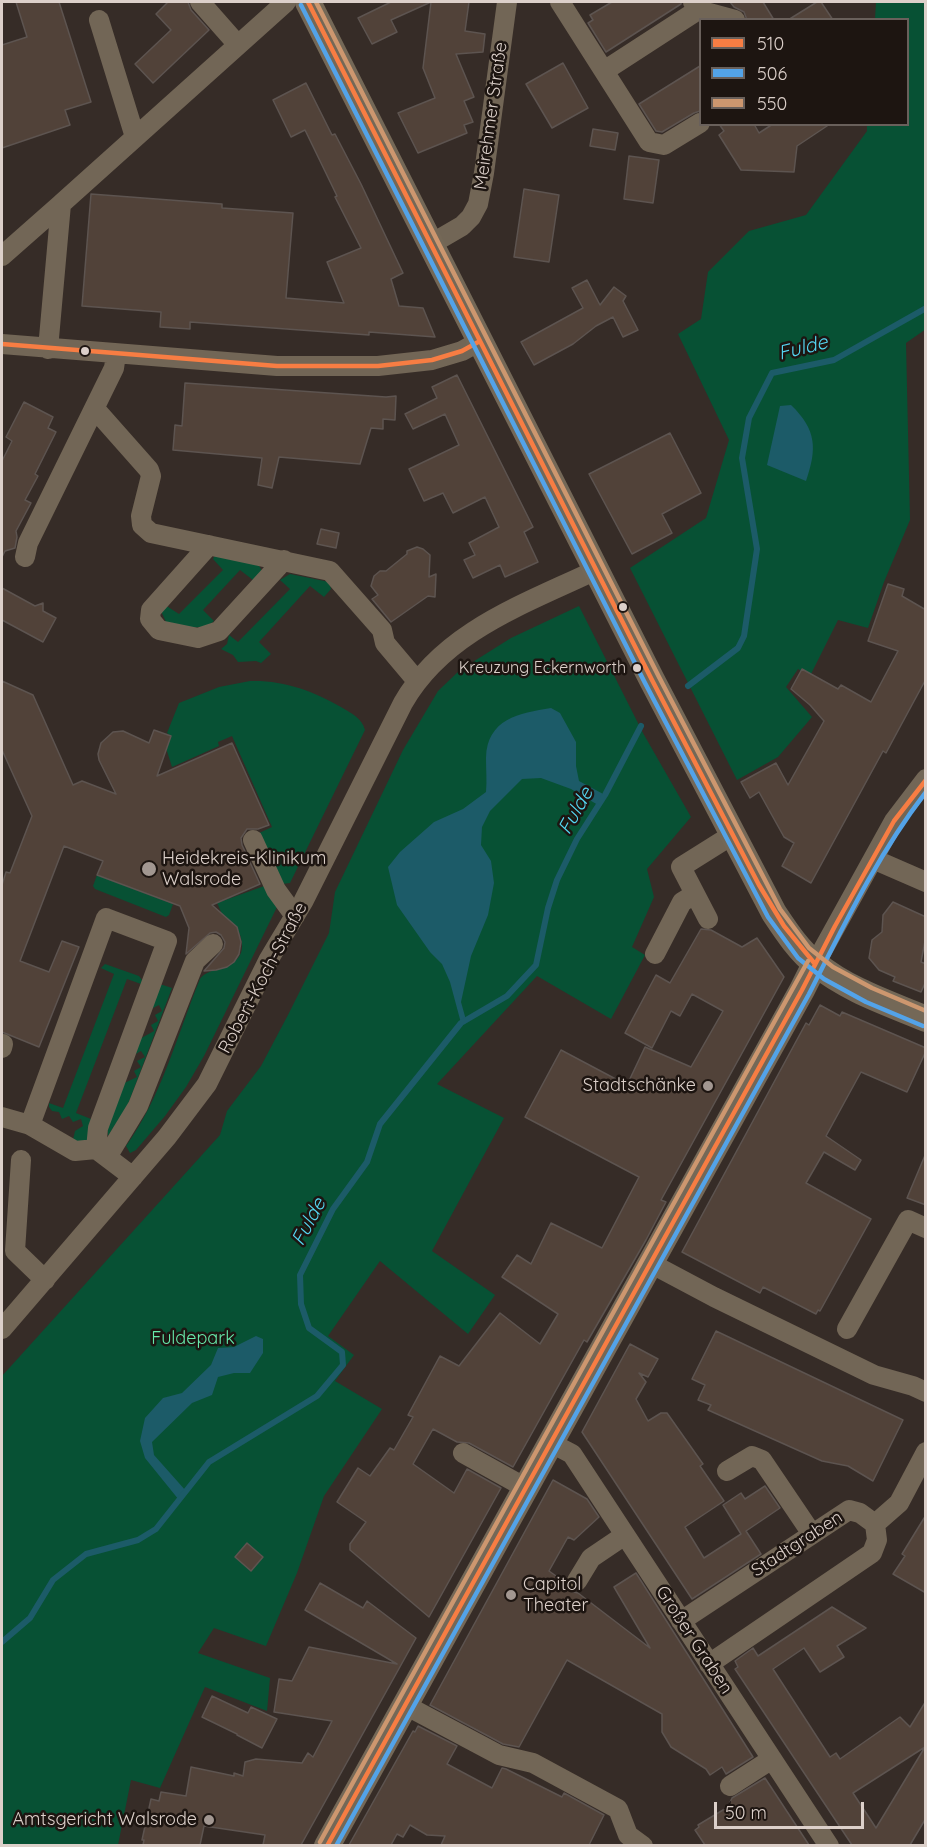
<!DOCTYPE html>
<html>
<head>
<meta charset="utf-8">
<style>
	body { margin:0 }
	#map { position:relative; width:927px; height:1847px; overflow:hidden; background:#362c27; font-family:Quicksand,sans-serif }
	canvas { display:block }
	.frame { position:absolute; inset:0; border:3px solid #dcd0ca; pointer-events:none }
	.legend { position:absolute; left:699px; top:18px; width:210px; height:108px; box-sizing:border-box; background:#1d1511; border:2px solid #69605b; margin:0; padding:8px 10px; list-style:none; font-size:18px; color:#dcd0ca }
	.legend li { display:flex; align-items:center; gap:12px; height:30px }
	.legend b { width:30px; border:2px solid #69605b }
	.scale { position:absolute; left:714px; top:1802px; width:150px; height:27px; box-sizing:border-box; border:3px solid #dcd0ca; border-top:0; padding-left:8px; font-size:18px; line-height:21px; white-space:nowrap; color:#dcd0ca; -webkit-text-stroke:4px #1d1511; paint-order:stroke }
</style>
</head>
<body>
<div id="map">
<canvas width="927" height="1847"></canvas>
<div class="frame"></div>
<ul class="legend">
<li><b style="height:8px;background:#f77d43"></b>510</li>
<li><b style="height:8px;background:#53a3e8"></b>506</li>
<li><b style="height:8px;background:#cd976f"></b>550</li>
</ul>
<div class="scale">50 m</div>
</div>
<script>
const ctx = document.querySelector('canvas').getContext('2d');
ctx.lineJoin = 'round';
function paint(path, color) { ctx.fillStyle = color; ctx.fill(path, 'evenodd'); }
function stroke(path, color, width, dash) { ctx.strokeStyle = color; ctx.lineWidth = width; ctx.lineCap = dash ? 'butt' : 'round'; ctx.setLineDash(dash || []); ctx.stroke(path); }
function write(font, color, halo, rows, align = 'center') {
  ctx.font = font + ' Quicksand,sans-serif'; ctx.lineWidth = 5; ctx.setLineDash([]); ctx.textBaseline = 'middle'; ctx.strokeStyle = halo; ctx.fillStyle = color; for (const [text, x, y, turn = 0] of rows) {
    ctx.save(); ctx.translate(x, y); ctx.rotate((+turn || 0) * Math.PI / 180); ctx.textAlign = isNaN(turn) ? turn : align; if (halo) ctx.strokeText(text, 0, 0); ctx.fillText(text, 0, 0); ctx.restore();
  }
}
paint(new Path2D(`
	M876 2H925L926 329 906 343 910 520 884 582 868 628 838 620 810 676 798 669 786 687 812 717 778 757 737 780 630 568 706 518 729 440 678 334 701 319 708 272 749 231 806 215 867 131V125L908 124V20L875 19Z
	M215 555 258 564 262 571 253 580 240 570 203 610 214 621C200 633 181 625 166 622L161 611 165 605 179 614 223 570 213 559Z
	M290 574 329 582 331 589 324 597 310 586 259 642 271 654 261 663 256 661 238 662 233 655 221 649 227 644 229 635 238 642 290 589 280 580Z
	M579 606 643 733 691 817 647 869 654 897 632 947 645 955 611 1019 537 976 437 1084 504 1118 432 1251 495 1295 468 1334 380 1261 328 1336 354 1355 335 1381 382 1409 324 1496 297 1573 266 1646 214 1628 198 1653 270 1678 267 1711 205 1687 160 1788 131 1780 118 1845H2V1376L220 1135 227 1111 261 1066 289 1013 329 933 335 892 403 750 438 691 460 670 511 638Z
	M250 681C284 680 313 691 341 707 351 713 362 718 365 730L290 883 282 884 257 834 272 827 232 736 218 742 219 746 172 767 166 748 171 736 167 733 179 703 219 687Z
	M97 875 173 904 169 915 166 917 95 889 93 886Z
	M267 885 277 907 204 1056 186 1087 165 1116 136 1150 130 1153 126 1146C162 1096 177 1035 200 979 210 964 254 971 239 932 236 923 229 922 223 916 221 913 219 906 217 903Z
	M105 964 139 976 142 980 141 984 127 979 76 1113 91 1119 88 1139 84 1144 73 1140 75 1131 83 1126 81 1119 73 1122 69 1116 62 1119 59 1112 52 1111 49 1107V1103L63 1108 114 974 101 968Z
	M159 985H163L172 988 127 1107 108 1136 107 1128 120 1085 137 1077 134 1071 141 1067 137 1061 145 1057 141 1051 134 1055 138 1040 154 1031 151 1025 158 1021 155 1015 162 1011 159 1005 151 1009Z`), '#075134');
paint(new Path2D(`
	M791 405C817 430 817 449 806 481L767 465 780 406Z
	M551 708 560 713 576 742V766L579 781 605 795 598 805 571 789 541 778 522 779 490 811 482 827 481 845 491 861 494 883 488 915 471 956 461 1002 466 1020 461 1023 450 982 442 964 430 952 397 905 388 867 400 852 434 822 463 809 486 792C487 781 486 770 486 758 487 719 519 713 551 708Z
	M256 1336 263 1339V1353L250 1373H234L218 1377 212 1395 192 1403 152 1442 154 1455 186 1491 179 1500 145 1458 140 1441 145 1418 163 1398 182 1393 211 1365 218 1348 234 1347Z`), '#1c5b68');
stroke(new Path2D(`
	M688 686 738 648 744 636 757 549 742 458 749 418 772 373 834 360 926 308
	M2 1642 30 1618 53 1580 86 1554 138 1540 156 1529 209 1462 317 1396 343 1365 342 1352 309 1328 301 1304 300 1275 333 1209 367 1162 380 1124 461 1023 507 996 536 965 548 908 557 880 577 839 605 795 641 726`), '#1c5b68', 6);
const building = new Path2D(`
	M16 2H59L91 102 65 110 70 125 2 148V45L27 37Z
	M168 2H188L191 10 209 30 153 83 135 64 171 30 156 14Z
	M391 2H469L465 31 485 34 483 52 456 54 474 97 464 101 473 122 464 125 467 133 418 153 398 113 435 98 423 68 431 2 391 20 397 32 372 44 358 18Z
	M612 2H681V4L606 52 588 23 593 20 590 15Z
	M730 2H763L774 20H747L744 12 734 7Z
	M817 2H821L833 20H788Z
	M563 63 588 108 552 128 526 84Z
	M700 66V111L694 113 662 132 656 131 639 104Z
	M306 83 332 135 335 134 361 184 403 273 391 279 399 306 423 308 435 337 369 332V335L190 322V329L160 327 161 312 82 306 91 194 222 204V208L293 213 286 298 344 303 327 262 361 248 335 197 337 196 305 130 291 137 273 100Z
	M719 124H754L759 133 773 124H830L797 146 794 172 741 170 719 135 724 131Z
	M593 129 618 133 615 150 590 146Z
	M629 156 659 160 653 203 624 199Z
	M524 189 559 195 549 262 514 257Z
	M587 280 600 305 614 287 626 296 623 301 638 330 623 337 613 317 596 326 573 344 534 365 521 342 583 308 572 288Z
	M457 375 533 527 524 532 538 562 505 577 500 565 473 578 464 560 475 555 469 543 499 527 485 497 453 513 443 493 424 501 409 469 459 445 445 414 413 429 405 414 437 398 432 387Z
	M185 383 386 397 396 396 395 420 383 419V429L371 428 360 464 279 457 272 488 258 485 262 458 173 450 175 425 182 426Z
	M24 402 53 417 48 428 56 432 35 474 38 476 25 500 31 503 16 531 17 537 15 548 5 551 2 557V461L12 441 6 437Z
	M670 433 701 493 662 514 672 533 632 554 589 474Z
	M321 529 339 533 336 548 317 544Z
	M417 547 423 549 430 555 429 577 436 574 435 597 428 596 391 622 372 599 378 595 371 586 374 576 380 571H386L407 554V551Z
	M888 584 904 589 902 596 926 610V679L900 727 886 753 883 751 811 883 782 866 794 843 784 837 759 792 750 798 741 782 776 763 788 785 824 721 810 705 791 689 802 669 838 689 841 685 871 702 898 651 868 641Z
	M2 588 35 606 43 603V611L56 618 43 642 2 620Z
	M2 681 33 695 73 785 82 781 116 794 99 760 98 754 101 743 113 732 123 731 149 743 154 730 171 736 157 776 232 743 269 825 258 829H247L241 838 242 845 260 884 212 905 237 927 241 942 239 954 234 962 227 967 216 970 204 971 224 948 225 942 221 935 216 932 210 933 186 954 189 928 180 906 97 875 103 861 64 846 20 961 49 972 62 941 79 947 39 1047 2 1032V885L6 872 10 873 32 816 2 750Z
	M893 902 926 917V936L921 962 926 964V981L921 992 893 981 895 977 879 970 869 958 872 940 882 932 883 915Z
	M701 929 711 930 742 947 757 938 784 977 661 1200 666 1202 646 1240 587 1342 584 1340 513 1467 469 1443 457 1442 433 1429 413 1464 454 1493 467 1469 501 1488 429 1617 350 1550V1544L366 1522 337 1502 358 1468 370 1476 390 1448 394 1450 413 1417 408 1415 440 1356 459 1366 500 1313 540 1344 558 1314 502 1277 517 1255 531 1264 551 1223 602 1248 639 1177 525 1117 561 1050 627 1085 645 1047 691 1067 723 1011 692 994 680 1016 671 1011 652 1048 625 1033 656 975 670 983Z
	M820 1005 840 1016 842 1012 926 1048V1051L907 1092 861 1072 826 1136 861 1160 855 1170 824 1152 806 1183 871 1219 820 1311 818 1310 816 1314 763 1287 760 1293 682 1252 806 1023 809 1025Z
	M926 1153V1205L907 1198Z
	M716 1331 903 1420 873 1481 848 1466 822 1461 708 1410 711 1405 698 1400 705 1385 692 1379Z
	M630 1344 658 1359 648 1377 639 1373 646 1382 636 1399 648 1421 661 1413H667L703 1464 700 1466 724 1501 685 1527 704 1558 741 1534 723 1505 741 1493 745 1499 765 1486 780 1508 746 1531 761 1554 692 1599 582 1432Z
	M553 1480 587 1499 599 1517 574 1540 568 1537 549 1571 566 1583 570 1591 578 1593 650 1648 614 1587 636 1573 753 1757 726 1774 722 1767 710 1775 706 1769 671 1747 662 1732V1714L567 1660 519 1747 503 1744 430 1705Z
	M926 1515V1593L893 1574 905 1556 902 1554Z
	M247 1543 263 1557 251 1571 235 1557Z
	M320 1583 363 1608 367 1601 416 1638 301 1845H263L265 1835 204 1826 200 1845H143L144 1840H142L151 1799 159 1801 161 1792 186 1796 191 1767 234 1776V1773L243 1776 245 1762 256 1759 302 1763 308 1753 313 1757 332 1721 274 1712 279 1679 292 1681 309 1647 397 1664 305 1610Z
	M832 1607 866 1628 837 1646 844 1657 820 1672 804 1648 773 1669 830 1757 836 1753 840 1759 900 1717 910 1727 926 1701V1818L910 1845H852L735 1669 738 1667 735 1661 753 1648 758 1656ZM925 1747 876 1828 853 1793Z
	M212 1696 248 1713 251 1707 277 1719 262 1748 237 1735V1734L202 1717Z
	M418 1726 457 1746 447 1764 492 1788 502 1768 506 1769 562 1797 564 1793 604 1815 589 1845H441L445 1836 427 1835 410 1825 403 1837 397 1834 391 1845H349L413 1731 415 1732Z
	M765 1778 809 1845H705L695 1830 699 1827 698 1825 728 1807 732 1798Z`);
paint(building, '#514239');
stroke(building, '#5d5450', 1.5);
stroke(new Path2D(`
	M200 2 238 45
	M560 2 649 142 664 145 700 123
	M693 2 698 10 735 20
	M99 20 135 137
	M604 71 698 10
	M431 244 462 226 471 217 478 204 484 173 507 2
	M2 256 61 204
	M2 344 277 366H378L432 360 462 351 480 341
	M48 349 61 204 286 2
	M95 409 149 470 151 476 141 516 142 525 151 533 330 571 382 630 385 643 417 681
	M209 545 151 610 150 619 159 630 198 638 219 631 284 560
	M25 557 28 543 114 368 116 354
	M253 840 276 890 295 916
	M873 859 926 882
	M708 919 681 867 732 835
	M655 954 682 902 695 894
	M815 964 894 821 926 779
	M2 1048 3 1044
	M2 1117 30 1125 75 1151 96 1149 133 1177
	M30 1125 106 918 167 941 98 1128 96 1149
	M107 1157 138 1106 195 961 213 944
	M21 1160 15 1251 45 1280
	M650 1263 714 1297 874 1375 913 1386 926 1392
	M2 1329 167 1137 207 1084 269 959 303 902 403 703C444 631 525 604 596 570
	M847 1329 908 1220 926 1228
	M551 1443 572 1454 829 1846
	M463 1453 526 1488
	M727 1471 752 1456 762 1460 812 1534
	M875 1524 899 1503 926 1452
	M577 1581 591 1558 625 1535
	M681 1621 849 1510 860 1513 875 1524 877 1540 872 1553 709 1664
	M405 1705 499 1755 533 1763 618 1809 628 1835 643 1846
	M730 1786 772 1759`), '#726656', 20);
stroke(new Path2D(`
	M308 2 652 680 774 913C786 931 799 951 816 964 848 990 888 1003 926 1019
	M327 1846 802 990 815 964`), '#746857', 26);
stroke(new Path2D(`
	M308 2 652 680 759 885 784 926 815 964
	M2 344 277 366H378L432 360 462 351 480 341
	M327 1846 802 990 835 926 894 821 926 780`), '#f77d43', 4.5);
stroke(new Path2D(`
	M301 5 645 683 768 917 798 958 824 979 866 1002 923 1026
	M336 1846 809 994C844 925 878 854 926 792`), '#53a3e8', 4.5);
stroke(new Path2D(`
	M316 2 659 677 780 909 809 948 833 967 872 988 926 1011
	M320 1842 808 961`), '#cd976f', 4.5);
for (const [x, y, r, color] of [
	[85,351,5,"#dcd0ca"],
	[623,607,5,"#dcd0ca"],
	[637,668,5,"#dcd0ca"],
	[149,869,8,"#a29791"],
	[708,1086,6,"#a29791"],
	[511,1595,6,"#a29791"],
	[209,1820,6,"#a29791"]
]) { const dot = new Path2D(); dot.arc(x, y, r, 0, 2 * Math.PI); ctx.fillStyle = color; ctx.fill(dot); stroke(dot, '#1d1511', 2); }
write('16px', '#dcd0ca', '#1d1511', [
	["Kreuzung Eckernworth",626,668]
], 'right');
write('18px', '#dcd0ca', '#1d1511', [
	["Meirehmer Straße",491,116,-82],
	["Robert-Koch-Straße",263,978,-62],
	["Stadtgraben",797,1544,-33],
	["Großer Graben",694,1640,57]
]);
write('18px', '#dcd0ca', '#1d1511', [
	["Heidekreis-Klinikum",162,859],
	["Walsrode",162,880],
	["Stadtschänke",696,1086,"right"],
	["Capitol",523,1585],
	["Theater",523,1606],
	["Amtsgericht Walsrode",197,1820,"right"]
], 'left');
write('18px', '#67eaab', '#1d1511', [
	["Fuldepark",193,1339]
]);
write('italic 20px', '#54d6f1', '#1d1511', [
	["Fulde",803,348,-14],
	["Fulde",576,811,-61],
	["Fulde",309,1222,-62]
]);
</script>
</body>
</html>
